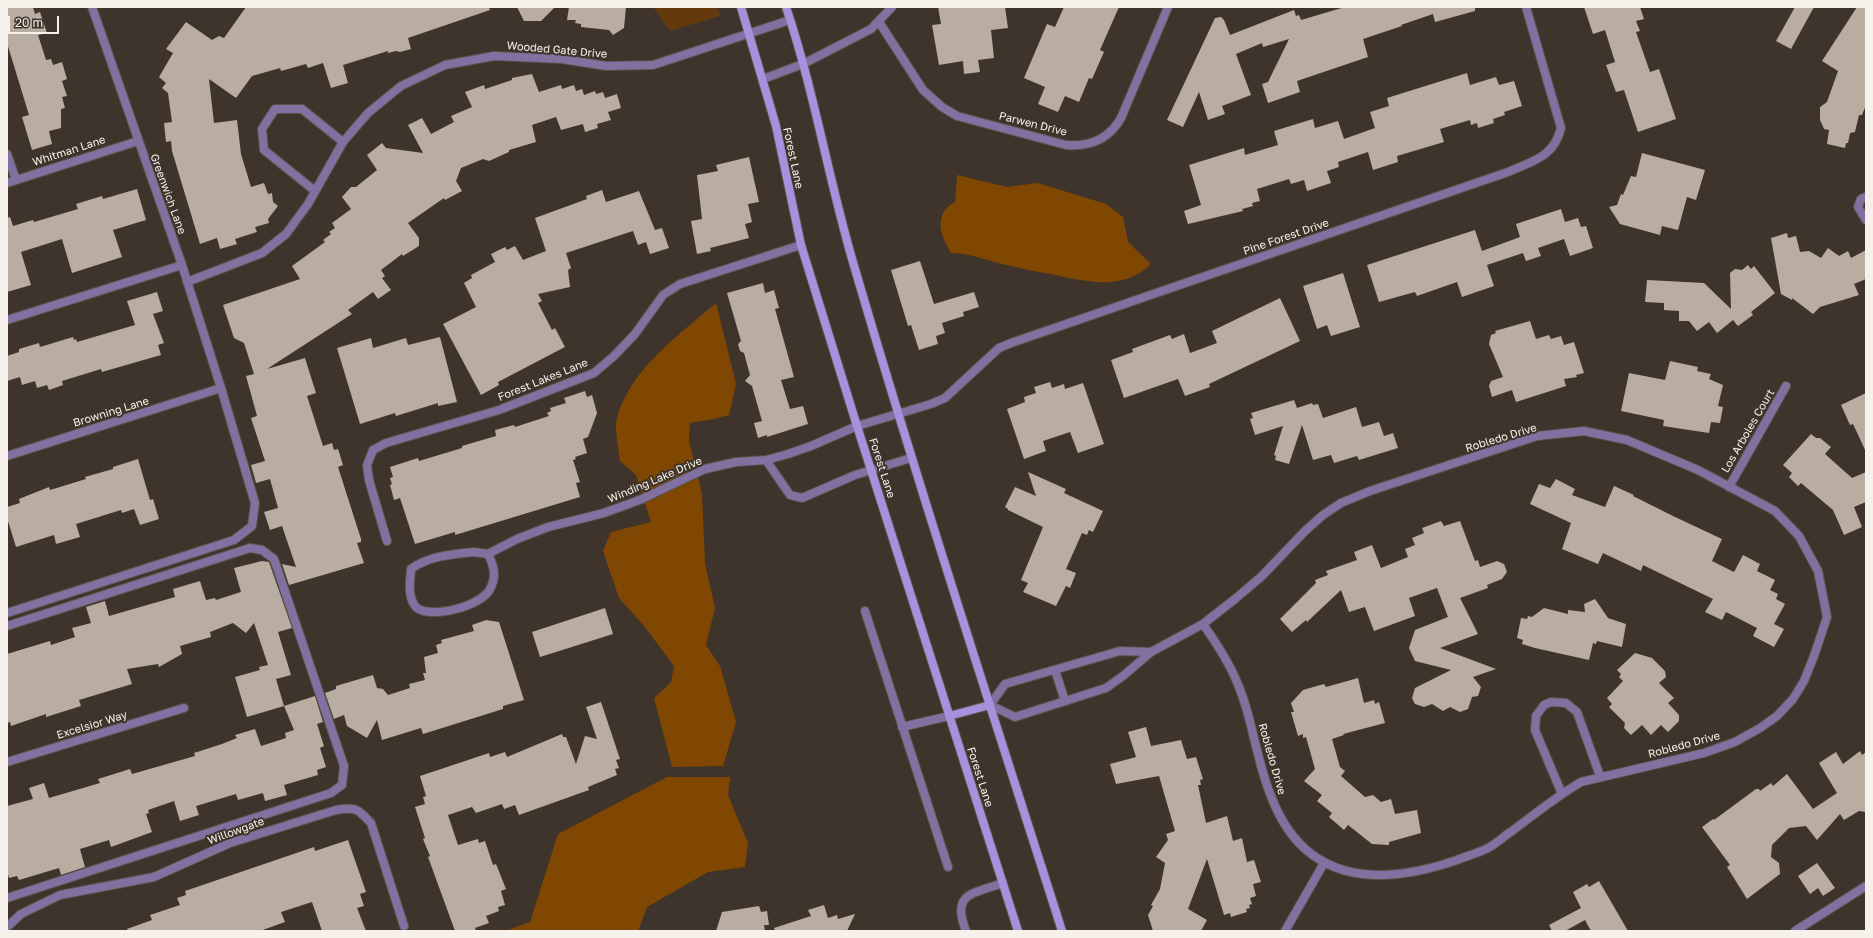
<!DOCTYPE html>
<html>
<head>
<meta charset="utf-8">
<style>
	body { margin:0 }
	#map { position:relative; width:1873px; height:938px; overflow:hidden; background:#3e342b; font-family:"Golos Text",sans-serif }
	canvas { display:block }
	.frame { position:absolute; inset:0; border:8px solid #f7f1eb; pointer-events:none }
	.scale { position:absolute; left:8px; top:16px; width:51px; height:18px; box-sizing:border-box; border:2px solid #f7f1eb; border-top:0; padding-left:5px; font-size:12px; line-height:14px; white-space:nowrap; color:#f7f1eb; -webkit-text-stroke:3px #3e342b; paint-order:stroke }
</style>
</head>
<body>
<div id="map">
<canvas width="1873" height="938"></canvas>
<div class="frame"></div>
<div class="scale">20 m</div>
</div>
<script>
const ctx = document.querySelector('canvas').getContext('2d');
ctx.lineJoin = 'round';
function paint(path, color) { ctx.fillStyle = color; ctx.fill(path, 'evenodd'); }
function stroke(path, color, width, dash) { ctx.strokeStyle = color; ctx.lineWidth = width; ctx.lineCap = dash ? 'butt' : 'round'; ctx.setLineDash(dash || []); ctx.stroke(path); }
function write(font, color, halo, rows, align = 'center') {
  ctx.font = font + ' "Golos Text",sans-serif'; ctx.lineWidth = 4; ctx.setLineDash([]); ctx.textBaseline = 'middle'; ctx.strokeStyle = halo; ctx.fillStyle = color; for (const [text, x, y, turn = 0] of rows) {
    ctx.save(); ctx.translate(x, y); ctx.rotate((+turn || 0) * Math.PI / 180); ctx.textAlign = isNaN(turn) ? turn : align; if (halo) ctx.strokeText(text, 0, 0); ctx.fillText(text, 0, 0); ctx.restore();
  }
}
paint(new Path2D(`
	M653 7H717L720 16 670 31Z`), '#643a0d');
paint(new Path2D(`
	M957 175 1007 187 1038 183 1106 204 1123 217 1128 242 1151 264C1123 292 1084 281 1050 274 1034 271 1018 268 1002 264 985 260 969 253 951 253 944 241 935 224 945 210 947 207 952 204 955 202Z
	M716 303 736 384 729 415 714 419 690 423 689 441 702 494 705 563 715 608 706 645 720 666 736 722 723 766 672 767 654 698 671 682 674 666 644 626 619 598 603 551 611 532 651 522 636 475 620 461C619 450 614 428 617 418 630 369 679 335 716 303Z
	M667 777H730L728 795 748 843 745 867 708 872 647 907 638 931H505L530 922 558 834Z`), '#7f4701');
paint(new Path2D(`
	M7 7H33L35 14 40 12 47 33 38 35 46 60 51 59 53 65 62 62 67 79 62 81 67 96 62 97 65 108 61 109V128L49 131 52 144 32 150 22 117 29 115 7 43Z
	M246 7H489L490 10 408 38 411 49 400 52 396 51 388 53V51L343 65 348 83 331 88 323 63 308 68 306 64 281 71 280 68 252 76 236 98 209 79 214 123 237 120 241 154 251 187 264 183 268 194 272 193 273 202 278 206 268 219 269 223 255 227 257 232 235 239 237 244 220 249 217 238 200 244 172 151 171 141 166 142 164 123 172 122 168 93 162 88 166 83 159 77 173 53 166 49 186 22 212 40 219 36 224 38Z
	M517 7H555L541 21H524Z
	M569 7H626L624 28 613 35 609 30 581 27V24L575 23 576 20H567Z
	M938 7H1005L1008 28 991 30 994 58 978 60 980 72 964 74 963 61 939 65 932 25 941 24Z
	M1064 7H1119L1100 50 1104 52 1092 79 1089 78 1079 102 1065 96 1058 112 1038 104 1045 87 1024 78 1047 24 1055 27Z
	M1345 7H1475V11L1435 22 1433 14 1401 25 1402 26 1363 39 1368 57 1297 81 1300 92 1268 103 1262 84 1268 82 1289 39 1263 47 1262 43 1236 54 1251 95 1222 106 1225 114 1208 120 1199 92 1183 127 1167 120 1215 18 1221 17 1224 20 1230 35 1294 10 1296 16 1299 15 1301 20Z
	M1584 7H1640L1644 19 1636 21 1640 31 1636 32 1650 72 1659 69 1676 119 1638 132 1624 90 1616 92 1606 65 1615 62 1605 30 1593 34Z
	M1795 7H1814L1791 49 1776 41Z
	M1857 7H1866V105L1862 115H1859L1855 132 1850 133 1848 143H1846L1845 148 1827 144 1829 130 1824 129 1820 120V107L1827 102 1838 71 1822 61Z
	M1467 73 1470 85 1496 77 1499 85 1514 81 1522 106 1504 112 1505 115 1493 119 1494 123 1478 128 1477 123 1471 125 1470 120 1440 129 1444 142 1397 156 1398 162 1373 170 1368 152 1338 162 1339 167 1327 171 1331 183 1307 191 1304 180 1291 184 1289 179 1257 189 1260 201 1252 203 1253 206 1242 209 1243 211 1188 224 1184 211 1201 205 1189 165 1244 148 1245 155 1278 145 1274 131 1313 119 1315 128 1338 121 1344 139 1375 128 1370 112 1389 106 1387 98Z
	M532 74 539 92 561 85 562 89 574 85 576 91 582 89 584 95 595 91 596 94 603 92 605 98 617 94 621 108 608 112 611 120 597 124 598 128 585 132 583 124 561 130 556 117 532 125 536 142 509 150V152L489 161 483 159 461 168 456 181 462 191 445 200 444 198 408 223 419 238V246L403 256 402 254 381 270 385 276 382 278 391 290 378 299 373 292 348 310 352 314 267 369 305 358 316 393 307 396 323 446 332 443 334 450 338 449 343 465 338 467 361 539V542L357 543 364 563 289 585 282 564 296 567 282 526 270 530 264 512 278 508 270 479 256 483 251 465 265 461 251 418 257 416 246 376 254 374 244 343 234 338 223 305 300 279 292 266 325 242 323 240 331 234 329 232 335 228 332 223 351 209 342 197 351 187H356L377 170 367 155 382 143 386 148 423 153 408 125 422 118 431 134 454 122 451 116 472 107 465 92 484 85 485 89 512 80V78Z
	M1642 153 1705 170 1696 200 1687 197 1678 230 1662 226 1660 235 1620 224 1609 207 1617 205 1621 194 1623 195 1631 176 1636 177Z
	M749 157 759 202 748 204 752 222 745 224 749 238 710 248 711 251 697 254 691 221 702 219 697 175 718 171 716 165Z
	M137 189 146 220 113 230 122 257 72 273 62 239 21 252 31 285 7 292V218L10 217 13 226 33 220 34 222 78 209 76 204 102 196 103 199Z
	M602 190 606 202 639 191 655 230 662 228 669 248 650 254 646 242 638 245 633 231 566 253 571 268 568 270 570 287 538 294 542 301 538 303 552 330 555 328 565 347 498 382 499 385 481 395 443 324 476 307 464 283 472 278 471 275 495 262 491 254 505 247 507 250 515 246 523 260 546 251 535 218 587 199 586 196Z
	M1561 209 1565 222 1578 218 1581 227 1586 226 1593 248 1570 256 1564 239 1538 248 1541 256 1526 261 1523 253 1487 265 1494 286 1462 297 1457 282 1417 296 1415 292 1379 302 1367 265 1475 230 1482 251 1520 237 1516 224Z
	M1787 233 1788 238 1796 236 1800 252 1809 251 1821 258 1828 248 1839 256 1848 251 1851 258 1866 250V279L1854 284 1859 295 1820 307 1813 314 1792 298V300L1781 294 1771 238Z
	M920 261 934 304 974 292 979 307 963 312 964 316 942 323 945 333 936 336 938 344 919 350 911 325 908 326 891 270Z
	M1748 265 1751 269 1754 266 1775 293 1751 312 1753 315 1738 326 1733 320 1717 333 1709 322 1697 331 1689 321H1679V311L1664 310V303L1645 302 1647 280 1704 283 1731 309 1730 273 1735 269 1742 270Z
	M1343 273 1360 327 1331 336 1327 325 1317 329 1303 286Z
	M763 283 765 293 774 290 779 308 775 309 794 377 781 380 790 409 803 406 808 424 767 437V435L758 438 754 423 762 421 752 386 745 381 750 375 744 353 740 351 738 344 741 341 727 293Z
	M157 292 163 311 153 314 164 343 158 345 161 355 102 372 101 369 62 381 63 385 49 390 47 385 37 388 35 381 22 385 20 377 7 381V356L19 352V349L39 343 40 347 73 337 74 340 76 339 77 342 135 325 127 301Z
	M1280 298 1300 341 1209 384 1210 387 1185 396 1178 379 1124 398 1111 360 1133 352 1132 349 1170 335 1172 339 1184 334 1190 353 1217 343 1212 331Z
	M1530 321 1536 339 1549 335 1551 339 1561 336 1564 345 1574 342 1584 373 1576 375 1577 377 1564 379 1566 386 1516 402 1512 390 1492 397 1489 386 1491 381 1503 377 1489 344 1491 335 1496 333 1495 331Z
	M440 337 457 402 438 406V403L396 416 395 413 360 424 337 348 371 338 373 348 406 338 408 345Z
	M1670 361 1698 367 1697 371 1711 374 1709 379 1723 385 1718 406 1723 407 1720 423 1711 422 1709 433 1663 426 1664 420 1621 411 1629 373 1665 380Z
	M1050 382 1052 388 1064 384 1065 389 1083 383 1104 444 1078 453 1070 432 1043 441 1046 451 1024 459 1007 409 1025 402 1024 397 1036 393 1034 387Z
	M585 391 587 397 592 395 597 413 588 437 583 439 587 453 575 457 576 459 573 460 580 482 576 483 580 497 455 535V532L415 544 400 498 394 500 390 485 392 484 390 478 393 477 390 467 418 458 419 461 462 448V446L496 436 495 430 514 425 515 427 549 416 547 413 551 411 550 408 566 403 564 398Z
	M1866 393V452L1853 424 1850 425 1841 405Z
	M1294 400 1297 408 1312 403 1313 405 1318 404 1323 418 1356 407 1362 427 1379 422 1384 436 1393 433 1398 448 1359 460 1357 456 1334 463 1331 455 1313 460 1302 425 1289 464 1275 460 1276 456 1274 455 1283 426 1255 435 1250 419 1253 418 1251 413Z
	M1811 434 1816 438H1820L1831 447 1825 454 1852 478 1866 472V502L1854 507 1862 527 1844 535 1833 510 1801 483 1798 486 1789 477 1792 473 1783 465Z
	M138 459 150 500 153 499 159 519 140 525 134 509 122 513 121 510 76 524 80 537 56 544 54 535 16 547 7 518V507L20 503 19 499 49 487 50 490 86 479 85 477 113 469V467Z
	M1028 472 1066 489 1064 493 1103 511 1093 532 1089 530 1087 535 1082 533 1066 569 1076 573 1070 588 1066 586 1056 606 1023 592 1028 583 1021 580 1043 527 1008 510V509L1005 507 1015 487 1036 496Z
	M1556 479 1575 489 1572 495 1605 507 1614 486 1634 495 1633 496 1673 516 1722 539 1712 561 1734 572 1743 555 1760 564 1757 571 1775 580 1770 590 1778 594 1776 599 1785 604 1774 624 1784 629 1774 647 1753 636 1757 628 1726 612 1722 620 1705 612 1713 599 1643 565 1641 571 1603 553 1598 564 1562 549 1571 523 1530 504 1539 484 1550 488Z
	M1441 521 1444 526 1460 521 1475 561 1478 560 1480 567 1497 561 1504 564 1507 572 1502 579 1487 585 1488 588 1460 598 1478 634 1440 648 1496 669 1473 677 1481 687 1478 696 1472 697 1468 709 1460 712 1450 707 1443 711 1432 704 1424 707 1415 704 1412 698 1415 688 1451 670 1415 661 1409 648 1415 630 1448 617 1437 588 1409 598 1415 616 1374 631 1365 607 1349 612 1341 590 1307 622 1306 620 1292 632 1280 619 1316 583 1315 580 1328 575 1326 571 1357 560 1354 552 1372 545 1381 568 1408 557 1405 549 1415 545 1412 538 1424 533 1422 528Z
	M262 561 269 562 292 628 278 632 291 675 276 679 284 706 315 696 323 722 317 724 324 746 320 748 326 767 317 770 318 775 284 785 287 795 265 801 263 793 238 800 236 794 196 806 199 815 180 821 174 801 148 810 149 813 146 814 152 832 111 847 109 840 80 849 85 867 61 875 59 868 19 880 17 876 9 878 7 871V806L33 799 29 788 44 783 49 798 100 783 98 779 130 769 132 774 195 756 194 753 222 744 237 738 235 735 255 729 261 746 286 738 285 733 294 730 284 706 247 717 235 677 260 670 259 667 268 665 254 623 246 633 233 623 210 632 211 637 180 646 182 654 159 667 158 664 127 669 132 684 79 700 81 706 46 717V714L11 726 10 722 7 723V654L50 641 51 645 75 637 72 628 91 623 86 607 105 601 109 616 175 597 173 589 200 581 206 600 215 598 216 600 241 592 234 568Z
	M1595 599 1608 618 1626 624 1622 647 1597 641 1596 644 1593 643 1589 660 1535 648 1522 644 1523 640 1517 638 1521 618 1527 619 1528 616 1532 617 1544 608 1568 614V610L1585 612 1584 604Z
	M605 608 613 634 540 657 532 632Z
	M486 620 499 622 524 700 503 706V709L423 734 421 728 382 740 377 720 367 738 347 726 344 715 334 719 325 693 336 689V686L373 675 377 688 383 689 388 695 410 688 409 684 425 680 423 673H426L424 657 438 653 436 645 442 643 441 640 474 631 472 625Z
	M1635 653 1652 658 1665 671 1666 677 1659 683 1674 698 1668 703 1679 715V721L1668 732 1661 725 1651 735 1642 725 1631 735 1624 728 1625 723 1609 707 1612 704 1607 698 1623 681 1619 677 1621 674 1617 670Z
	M1358 678 1364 703 1374 700 1375 704 1379 702 1385 723 1343 734 1344 735 1332 739 1340 767 1345 771 1341 776 1365 797 1373 795 1381 802 1391 799 1395 814 1417 810 1421 833 1389 842V845L1372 844 1348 825 1344 830 1329 817 1332 813 1317 801 1322 795 1304 781 1315 769 1306 737 1303 738V734L1298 736 1291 712H1294L1291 703 1303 690 1324 684 1326 687Z
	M601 702 620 759 616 760 619 768 615 769 617 775 588 787 589 790 519 815 515 805 504 809 502 804 476 813 472 807 448 815 458 845 478 839 479 843 485 841 493 865 496 864 506 889 501 891 505 905 498 907 499 911 486 916 489 923 475 928 476 931H455L428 857 430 856 423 839 425 838 415 807 425 804 423 797 426 796 420 776 489 753 490 757 505 752 507 757 562 734 563 737H566L576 764 585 736 597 739 586 707Z
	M1146 727 1151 746 1181 740 1187 759 1196 757 1203 779 1200 780 1201 785H1198L1206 823 1227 816 1233 841 1242 838 1247 862 1254 860 1261 882 1253 884 1256 896 1250 898 1252 904 1249 905 1250 908 1246 909 1247 912 1231 917 1230 913 1224 915 1207 859 1188 909 1207 920 1201 931H1153L1148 915 1153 906 1151 905 1160 889 1165 863 1156 857 1168 840 1166 834 1175 831 1159 776 1116 784 1110 764 1136 757 1128 732Z
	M1860 751 1862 755 1866 752V812L1859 811 1844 820 1840 814 1817 840 1806 826 1789 828 1772 845 1771 857 1779 863 1780 874 1747 899 1727 867 1730 865 1702 827 1713 819 1714 820 1756 789H1759L1760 791 1771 783 1773 786 1787 774 1813 809 1837 793 1819 763 1836 752 1843 764Z
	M348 840 366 892 360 894 364 906 357 908 366 931H322L312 902 281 912 285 922 260 931H128L127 929 152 920 150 915 180 905 177 898 186 895 185 891 314 847 315 851Z
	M1817 863 1835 888 1823 896 1818 888 1810 894 1798 876Z
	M1599 881 1628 931H1591L1585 920 1565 931H1552L1549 925 1581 908 1573 892 1587 884 1589 887Z
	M824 905 828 918 837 915 838 919 855 914 847 931H775L774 928 811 916 808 910Z
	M759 906 761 912 767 911 769 925H764L765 931H716L722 912Z`), '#b9ada2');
const service = new Path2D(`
	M7 154 16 180
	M1866 197 1861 199 1858 207 1866 220
	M7 320 182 265
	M865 611 948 867
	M7 613 234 540 252 526 255 503 221 388
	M7 626 250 548 262 550 274 559 344 766 342 785 331 793 7 898
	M1055 670 1065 701
	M902 727 949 716
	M1795 931 1866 886`);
const minor = new Path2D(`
	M879 22 923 90 942 107 957 116 1066 145C1090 147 1109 139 1121 118L1168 7
	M763 79 803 64 871 29 892 7
	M7 183 138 141
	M315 191 264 150 262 129 275 109H302L343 142
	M187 282 262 253 286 234 308 204 343 142 368 113 401 86 445 65 494 56 562 59 606 66 653 65 790 20
	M7 456 221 388 182 265 92 7
	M766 460 790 495 802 498 855 475 911 458
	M1729 487 1786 386
	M387 541 369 480 367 465 373 450 386 443 499 410 594 373 614 356 635 334 663 295 680 284 801 245
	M474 552 488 554C494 566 497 577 490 589 482 606 432 619 417 608 407 599 410 581 411 569 428 556 453 554 474 552Z
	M488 554 517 539 548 527 604 513 642 499 705 469 736 462 766 460 788 454 811 446 857 426 931 404 945 398 999 348 1011 343 1508 172C1533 161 1554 157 1561 128L1526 7
	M1151 652 1120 651 1005 684 990 705 1015 717 1106 688 1123 676 1151 652 1203 624 1235 599 1262 576 1305 531 1323 515 1341 503 1370 491 1537 436 1584 431 1627 440 1698 470 1775 511 1799 536 1818 571 1827 617 1814 656 1804 681 1793 699 1777 716 1760 728 1735 742 1704 753 1581 782C1557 796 1535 814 1512 831 1504 836 1496 844 1488 848 1478 853 1467 856 1457 860 1379 887 1304 884 1271 796 1258 765 1254 730 1243 698 1234 670 1219 647 1203 624
	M7 762 184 708
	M1562 794 1535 730 1536 716 1544 705 1551 702 1566 703 1577 712 1600 776
	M7 927 21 914 60 895 154 877 230 843 336 810C356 807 357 808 371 823L404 926
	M966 931C951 893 972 894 1003 883
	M1285 931 1324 863`);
const secondary = new Path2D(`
	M741 7 776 126 801 245 857 426 1018 931
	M786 7C815 93 829 183 855 269 920 491 992 711 1062 931
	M949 716 990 705`);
stroke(service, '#5c524a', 10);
stroke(minor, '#5c524a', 10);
stroke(secondary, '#5c524a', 10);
stroke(service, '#8071a0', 8);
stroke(minor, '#8071a0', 8);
stroke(secondary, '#a990dc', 8);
write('11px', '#f7f1eb', '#3e342b', [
	["Wooded Gate Drive",557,50,5],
	["Parwen Drive",1033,124,14],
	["Whitman Lane",69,151,-18],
	["Forest Lane",793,158,78],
	["Greenwich Lane",168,194,70],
	["Pine Forest Drive",1286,237,-19],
	["Forest Lakes Lane",543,380,-22],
	["Browning Lane",111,412,-17],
	["Los Arboles Court",1748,431,-60],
	["Robledo Drive",1501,438,-17],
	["Forest Lane",882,468,72],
	["Winding Lake Drive",655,480,-23],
	["Excelsior Way",92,725,-17],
	["Robledo Drive",1684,745,-15],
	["Robledo Drive",1272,759,74],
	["Forest Lane",980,777,72],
	["Willowgate",236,831,-20]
]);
</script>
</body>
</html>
